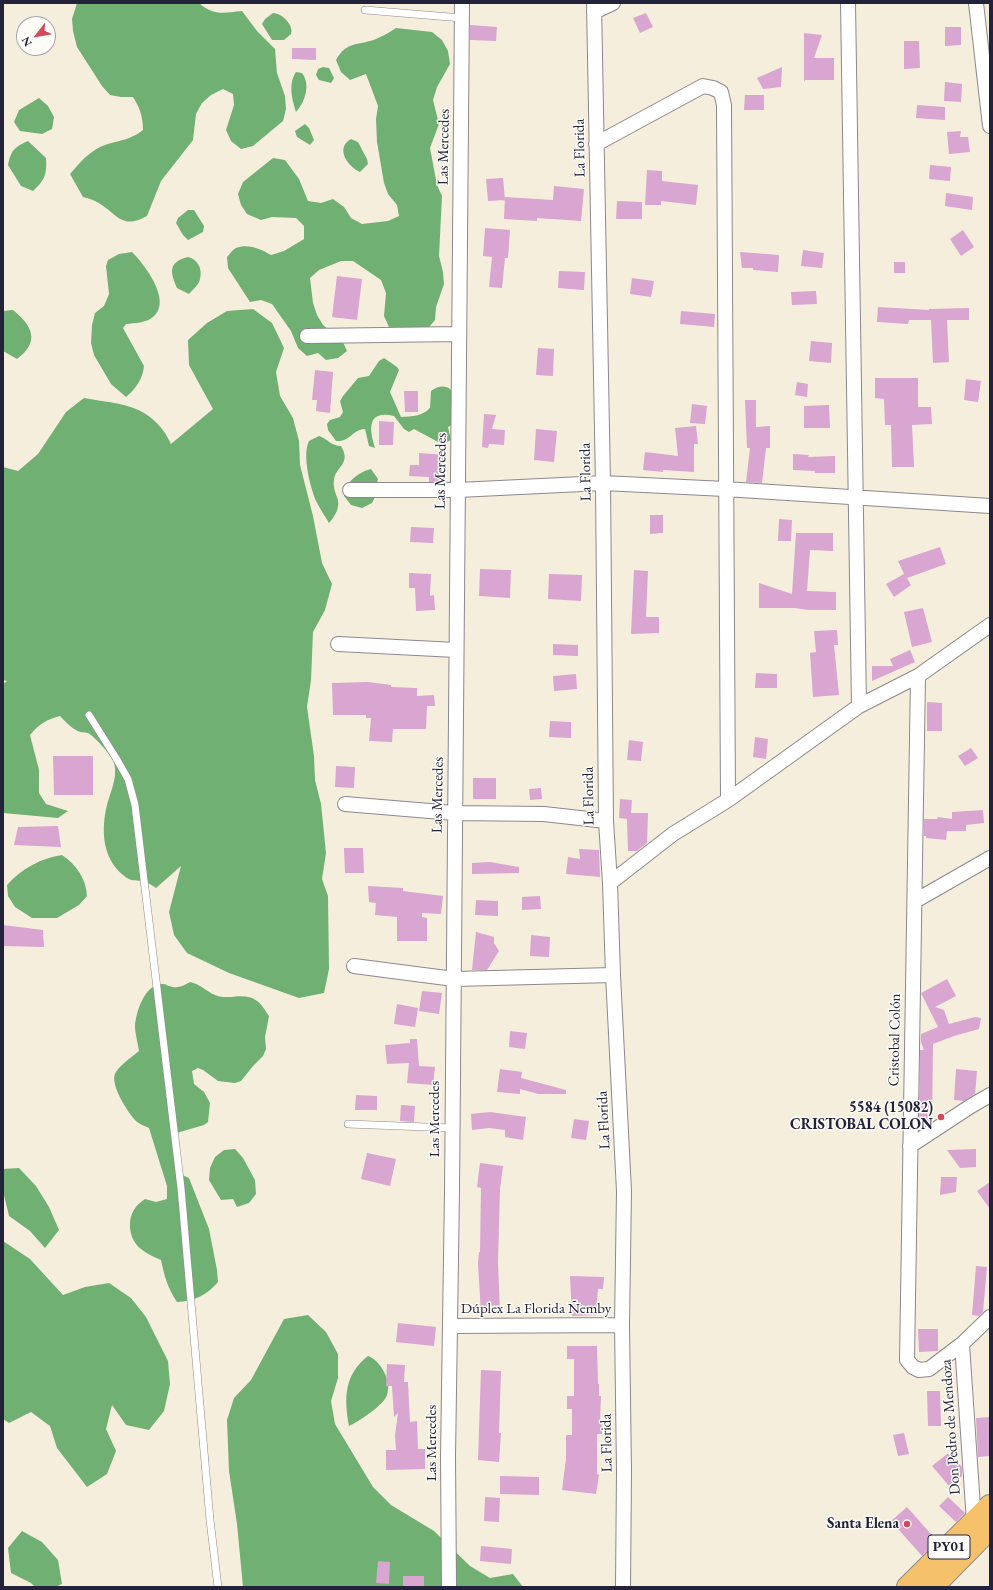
<!DOCTYPE html>
<html>
<head>
<meta charset="utf-8">
<style>
	body { margin:0 }
	#map { position:relative; width:993px; height:1590px; overflow:hidden; background:#f6eedc; font-family:"EB Garamond",serif }
	canvas { display:block }
	.frame { position:absolute; inset:0; border:4px solid #22223b; pointer-events:none }
	.north { position:absolute; left:16px; top:16px; width:40px; height:40px; box-sizing:border-box; background:#fdfcf7; border:1px solid #a5a5ac; border-radius:50%; rotate:239deg; font-size:11px; font-weight:700; line-height:16px; text-align:center; color:#22223b }
	.north::after { content:''; display:block; margin:auto; width:14px; height:18px; background:#d1495b; clip-path:polygon(50% 0,100% 100%,50% 72%,0 100%) }
</style>
</head>
<body>
<div id="map">
<canvas width="993" height="1590"></canvas>
<div class="frame"></div>
<div class="north">N</div>
</div>
<script>
const ctx = document.querySelector('canvas').getContext('2d');
ctx.lineJoin = 'round';
function paint(path, color) { ctx.fillStyle = color; ctx.fill(path, 'evenodd'); }
function stroke(path, color, width, dash) { ctx.strokeStyle = color; ctx.lineWidth = width; ctx.lineCap = dash ? 'butt' : 'round'; ctx.setLineDash(dash || []); ctx.stroke(path); }
function write(font, color, halo, rows, align = 'center') {
  ctx.font = font + ' "EB Garamond",serif'; ctx.lineWidth = 3; ctx.setLineDash([]); ctx.textBaseline = 'middle'; ctx.strokeStyle = halo; ctx.fillStyle = color; for (const [text, x, y, turn = 0] of rows) {
    ctx.save(); ctx.translate(x, y); ctx.rotate((+turn || 0) * Math.PI / 180); ctx.textAlign = isNaN(turn) ? turn : align; if (halo) ctx.strokeText(text, 0, 0); ctx.fillText(text, 0, 0); ctx.restore();
  }
}
paint(new Path2D(`
	M77 3H199C214 16 223 13 242 11L257 31 275 49 277 73 285 96 286 109 283 121 253 146 241 149 231 141 226 130 234 105 233 94 223 89 211 95 202 103 196 114 193 140 161 181 147 216C120 231 117 212 95 201 91 199 87 198 83 197L70 174C77 166 85 156 95 150 110 140 127 143 143 130 143 117 140 108 133 97H121L110 95 102 86 77 47 73 31 72 19Z
	M273 13C282 13 294 25 291 34L284 40H272L262 24 265 19Z
	M396 28 432 32 442 40 448 51 450 64 437 87 433 100 439 124 430 148 437 185 442 196 439 256 443 272 444 284 436 307 435 320 419 339 398 335 389 327 384 316 386 293 381 280 353 261H341L319 270 310 278 313 303 317 315 323 325 342 340 347 351 338 358 326 360 318 353 307 356 298 348 291 331 272 304 261 300 250 302 228 268 227 257C230 254 233 249 236 248 248 243 261 249 271 255L284 251 304 239V226L296 218 272 217 261 220 247 214 241 205 238 194 243 182 273 158 285 160 299 179 308 201 321 203 333 199 344 207 351 218 362 224 388 221 399 216 397 205 388 194 384 183 377 142 376 119 378 106 366 74 350 80 341 72 336 60C347 40 359 46 376 39 383 36 390 32 396 28Z
	M323 67 329 68 334 78 331 83 319 80 316 75 318 69Z
	M296 72 302 73C311 85 305 102 296 112 292 99 288 84 296 72Z
	M39 98 48 106 54 117 52 129 42 134 20 131 14 122 19 110Z
	M305 124 309 128 314 140 310 145 297 137 295 131Z
	M351 139 358 142 367 159 368 164 360 172C347 166 335 148 351 139Z
	M28 141 46 158C47 174 45 180 33 191L21 186 8 165C11 151 14 147 28 141Z
	M188 210H194L204 226 203 232 188 240 183 235 176 223 178 218Z
	M132 252C144 264 173 301 153 317 146 323 135 323 126 324L123 328 144 366C143 378 136 389 126 397L111 384 94 355 91 343 92 325 95 313 104 306 109 294 106 266 108 260 119 254Z
	M188 257C197 259 203 268 200 279 199 285 193 289 189 294L177 288C170 272 168 262 188 257Z
	M253 309 272 323 284 348 276 372 280 396 293 418 299 441 300 465 313 516 322 563 332 584 325 610 313 632 311 680 307 707 314 756 315 780 321 804 326 853 322 879 328 896 329 969 324 993 299 998 229 973 187 953 174 935 169 912 181 866 156 888C153 886 149 883 145 882 136 879 132 883 123 875 102 858 101 829 107 805 111 790 119 775 113 760 110 754 94 736 88 733 84 732 80 733 76 730 70 727 65 721 60 716 46 720 39 724 30 735L39 770V793L46 804 68 811 58 818 3 813V684L7 681 3 680V467L18 471 38 454 66 412 84 398C116 404 145 403 165 433 167 436 169 440 171 444L213 409 189 365 188 340 207 323 227 311Z
	M13 310C33 326 40 342 17 359L3 351V311Z
	M384 358 397 367 399 370 390 392 401 417C413 416 421 417 430 408L431 391C439 384 453 384 454 398 455 406 454 415 454 424L448 427 451 440 445 443H440L414 429 409 432 404 429 394 416C367 410 369 429 375 448L369 446 365 429C351 430 351 442 336 441L328 430 327 424 330 420 340 417 343 412 340 401 343 396 358 378 369 376 379 361Z
	M319 436C328 439 331 446 341 446 352 464 335 467 334 480 333 486 335 492 337 497 341 507 335 516 329 523 325 516 320 509 316 501 310 486 302 455 309 441Z
	M371 469 378 479 374 492 375 497 372 503 362 508 351 505 344 496C345 483 358 472 371 469Z
	M62 855C77 865 86 879 87 896L79 905 57 918H32L15 907 8 896 7 885C21 869 41 858 62 855Z
	M190 982C200 984 206 991 215 995 229 1001 244 991 257 1001 262 1004 265 1011 269 1016L265 1037 266 1049 263 1056 253 1066 241 1081 235 1083 218 1081 203 1070 198 1068 192 1071 194 1084 204 1092 210 1103 208 1122 204 1125 173 1134 178 1173 189 1178 209 1229 217 1270 218 1282C207 1295 195 1301 177 1302 168 1289 164 1275 161 1260 154 1257 147 1254 141 1249 129 1240 126 1219 136 1207 138 1204 142 1201 145 1199L156 1202 167 1199V1186L149 1128C145 1126 139 1124 136 1121 128 1113 108 1082 116 1072 121 1064 132 1057 139 1051 138 1043 135 1034 135 1026 136 1012 145 982 164 984 165 984 168 986 169 986 178 989 183 986 190 982Z
	M235 1149 243 1158 255 1180 256 1194 249 1203 237 1207 233 1199 221 1200 209 1180 210 1168 215 1157 224 1150Z
	M19 1168 36 1186 49 1207 59 1230 45 1248 30 1231 9 1216 3 1191V1169Z
	M3 1241 30 1259 63 1295 85 1287 109 1283 131 1298 146 1317 168 1361 170 1384 164 1411 149 1430 126 1425 112 1405 106 1429 116 1451 107 1474 87 1487 57 1448 50 1426 31 1412 9 1423 3 1419Z
	M308 1315 326 1332 338 1354V1378L331 1401 335 1424 373 1487 391 1505 434 1531 470 1566 490 1578 513 1574 523 1587H243L237 1524 229 1471 227 1420 234 1398 251 1380 284 1319Z
	M368 1356C381 1361 392 1381 387 1395 384 1405 358 1422 349 1426 344 1398 344 1375 368 1356Z
	M22 1531 42 1542 58 1560 62 1584 55 1587H35L31 1583 11 1573 8 1548Z`), '#70b073');
paint(new Path2D(`
	M646 13 653 27 640 33 633 18Z
	M470 25 497 27 496 41 470 40Z
	M945 27H961V45L945 46Z
	M804 33 822 35 814 58H834V80H805L804 82Z
	M904 41H919L920 68 904 69Z
	M292 48H316V60L292 59Z
	M782 67 781 87 763 89 757 78Z
	M945 82 962 84 961 102 944 101Z
	M745 95H764V110H744Z
	M917 105 945 107V120L916 118Z
	M961 131 960 137H968L970 152 949 154 947 132Z
	M930 165 951 167 950 181 929 179Z
	M647 170 662 171V181L698 185 696 205 661 201V205H645Z
	M503 178 505 200 488 201 486 179Z
	M554 186 584 189 581 221 537 218V221L504 219 505 197 553 200Z
	M946 193 973 197 972 210 945 206Z
	M617 201 642 202V219H616Z
	M485 228 510 230 508 258H505L502 288 489 287 492 257 483 256Z
	M963 230 974 247 961 256 950 239Z
	M803 250 824 253 822 268 801 266Z
	M740 252 779 255 778 272 753 270V268H742Z
	M894 262H905V273H894Z
	M559 271 585 272 584 290 558 288Z
	M337 276 362 279 357 320 332 317Z
	M632 278 654 281 651 297 630 294Z
	M816 291 817 304 792 305 791 292Z
	M878 307 929 310V309L969 308V320H947L949 362 933 363 931 320H909L908 324 877 322Z
	M681 311 715 314 714 327 680 324Z
	M811 341 832 343 831 363 809 361Z
	M538 348 554 349 553 376 536 375Z
	M315 370 333 372 330 413 316 411 317 400H312Z
	M875 378H918V407H931L932 424 912 425 914 467H892L891 425H885L884 399 875 398Z
	M966 379 981 381 978 402 964 400Z
	M797 382 808 384 807 397 795 395Z
	M404 391H418V412H405Z
	M745 400H756V427L770 426V448H766L762 483 746 482 750 448H747Z
	M692 404 707 406 705 424 690 423Z
	M829 405 830 428H804V406Z
	M484 414 496 415 492 429 505 430 504 445 489 444 488 448 482 447Z
	M379 421 394 422 393 445H379Z
	M696 426 698 444H694V472L663 470V472L643 470 645 452 678 456 675 428Z
	M536 429 557 431 554 462 534 460Z
	M419 453 446 455 445 482H429V477L409 476 410 465H419Z
	M793 454 809 455 808 457 835 456V473H815V471L793 470Z
	M650 515H663V533L650 534Z
	M779 519 792 520 791 541H778Z
	M411 527 434 528 433 543 410 542Z
	M796 533H833V551L810 550 807 591 836 592V610H809L794 608H759V583L792 594Z
	M940 547 946 564 907 578 911 585 894 597 886 584 904 574 898 561Z
	M480 569 511 570 510 598 479 596Z
	M634 570 648 571 646 617H659V633L631 634Z
	M409 573 431 574 430 596 434 595 435 610 416 611 415 588H409Z
	M549 574 582 575 581 601 548 599Z
	M923 608 932 642 912 647 904 612Z
	M837 630 838 645H834L839 695 813 697 810 653 816 652 814 631Z
	M553 644 578 645V656L553 655Z
	M910 650 915 662 872 681V666H893L890 659Z
	M756 673 777 674V688H755Z
	M576 674 577 689 554 691 553 676Z
	M368 682 391 685V687L417 688V696L434 695 435 706H427L426 729H393L392 742 369 741 371 718H366V715H333L332 683Z
	M927 702 942 703V731H927Z
	M550 721 571 722V738L549 737Z
	M755 737 768 739 766 759 753 757Z
	M629 740 643 742 641 761 627 760Z
	M971 748 978 758 965 766 958 756Z
	M53 756H93V795H54Z
	M336 766 355 767 354 788 335 787Z
	M473 778H496V799H473Z
	M541 788 542 799 530 800 529 789Z
	M620 799 632 800 631 813H648L647 843 637 851H628L627 819 619 818Z
	M983 810 984 823 966 825V831H947L946 840 926 838V836H924V819H937L938 817 952 819V812Z
	M58 826 61 847 14 845 18 827Z
	M344 848H363L364 873H345Z
	M579 849 599 850 600 877 566 874 568 857 580 859Z
	M490 862 519 867V873L472 874V863Z
	M368 886 403 888V891L443 896 441 914 422 913V917L427 918V941H397V917L375 915 376 903 369 902Z
	M540 896 541 909 522 910V897Z
	M476 900 498 901V916L475 915Z
	M3 925 43 930 44 947 3 946Z
	M476 932 494 937V943L499 951 487 970H472Z
	M531 935 550 937 549 957 530 956Z
	M947 979 956 996 935 1007 944 1010 949 1024 975 1017 981 1018 979 1029 954 1036 933 1044 932 1121 919 1129 920 1050H924L921 1042V1034L938 1027 921 993Z
	M422 991 442 993 439 1014 419 1011Z
	M397 1004 418 1008 415 1027 394 1024Z
	M510 1031 527 1033 525 1049 509 1047Z
	M410 1039H417L419 1066 435 1067 433 1085 407 1083 409 1063 387 1064 385 1045 410 1043Z
	M500 1069 522 1072 521 1078 566 1090V1094H538L520 1089V1094L497 1092Z
	M956 1069 977 1071 975 1094 964 1101 954 1100Z
	M356 1095 377 1096V1110H355Z
	M401 1105 415 1106 414 1122 400 1121Z
	M490 1112 526 1117 523 1140 505 1137V1130L489 1128 472 1130 471 1114Z
	M574 1119 589 1121 586 1140 571 1138Z
	M976 1149V1167L960 1168 947 1150Z
	M367 1153 396 1159 390 1186 361 1179Z
	M480 1163 503 1166 500 1189 498 1262 500 1313 481 1314 478 1263 479 1252H480L481 1188 477 1187Z
	M941 1177H957L956 1192 940 1195Z
	M990 1182V1209L977 1191Z
	M976 1266 987 1267 983 1312 979 1316 972 1315Z
	M570 1276 604 1277 603 1289H598L596 1315 572 1316Z
	M398 1323 436 1327 434 1346 396 1342Z
	M918 1329H938V1351L919 1352Z
	M567 1346H597L598 1384H599V1396H601L600 1422H602V1434H597V1474L599 1475 596 1494 562 1490 566 1459V1435H572V1409H567V1396H574V1359H567Z
	M387 1364 405 1365 404 1382H408L410 1422 417 1421 418 1449H425V1469L386 1470V1450H396L395 1435 398 1413 394 1417 392 1386H386Z
	M481 1370 501 1371 499 1433H501L499 1462 478 1460Z
	M927 1391H940L941 1426H928Z
	M990 1417V1456L978 1457 976 1418Z
	M904 1433 909 1454 898 1456 893 1435Z
	M947 1454H951L962 1467V1476L949 1486 932 1466Z
	M500 1476 539 1477V1495L500 1494Z
	M485 1497 500 1498 499 1522 484 1521Z
	M948 1497 965 1513 956 1522 939 1506Z
	M907 1507 937 1541 922 1556 891 1521Z
	M481 1546 512 1549 511 1564 480 1561Z
	M378 1561 390 1562 389 1584 376 1583Z
	M403 1576H424V1587H403Z`), '#d9a5d1');
const lane = new Path2D(`
	M365 10 462 18
	M89 715 116 758 128 779 135 805 181 1188 210 1520 218 1587
	M348 1124 452 1128`);
const street = new Path2D(`
	M594 3 603 483 606 821 610 883 613 975 624 1191 622 1325 624 1471 623 1587
	M848 3 859 706
	M976 3 990 126
	M594 12 613 3
	M596 144 703 86 713 88 721 92 724 105 728 800
	M307 336 459 334
	M350 490H458L603 483 725 489 990 506
	M338 644 456 650
	M918 676 907 1360 913 1367 919 1370 929 1369 962 1344
	M345 804 454 813 544 814 606 821
	M610 883 673 834 728 800 859 706 918 676 990 625
	M915 901 990 858
	M354 966 454 979 613 975
	M910 1146 971 1106 990 1095
	M450 1326 622 1325
	M974 1522 962 1344 990 1317
	M449 1587 448 1457 452 1191 462 3`);
const highway = new Path2D(`
	M908 1587 990 1506
	M932 1587 990 1528`);
stroke(lane, '#8c888c', 8);
stroke(street, '#8c888c', 16);
stroke(highway, '#8c888c', 24);
stroke(lane, '#fff', 7);
stroke(street, '#fff', 14);
stroke(highway, '#f5c16b', 22);
for (const [x, y, r, color] of [
	[941,1117,4,"#d1495b"],
	[907,1524,4,"#d1495b"]
]) { const dot = new Path2D(); dot.arc(x, y, r, 0, 2 * Math.PI); ctx.fillStyle = color; ctx.fill(dot); stroke(dot, '#fdfcf7', 1.5); }
for (const [x, y, w] of [
	[949,1547,42]
]) { const box = new Path2D(); box.roundRect(x - w / 2, y - 12, w, 24, 3); ctx.fillStyle = '#fdfcf7'; ctx.fill(box); stroke(box, '#22223b', 1); }
write('bold 14px', '#22223b', null, [
	["PY01",949,1547]
]);
write('15px', '#22223b', '#fdfcf7', [
	["Las Mercedes",444,147,-89],
	["La Florida",580,148,-91],
	["Las Mercedes",441,471,-89],
	["La Florida",586,472,-91],
	["Las Mercedes",438,795,-89],
	["La Florida",589,796,-91],
	["Cristobal Colón",895,1040,-89],
	["Las Mercedes",435,1119,-90],
	["La Florida",604,1120,-93],
	["Dúplex La Florida Ñemby",536,1309],
	["Don Pedro de Mendoza",951,1427,-94],
	["Las Mercedes",432,1443,-90],
	["La Florida",607,1443,-91]
]);
write('bold 15px', '#22223b', '#fdfcf7', [
	["5584 (15082)",933,1108],
	["CRISTOBAL COLON",933,1125],
	["Santa Elena",899,1524]
], 'right');
</script>
</body>
</html>
